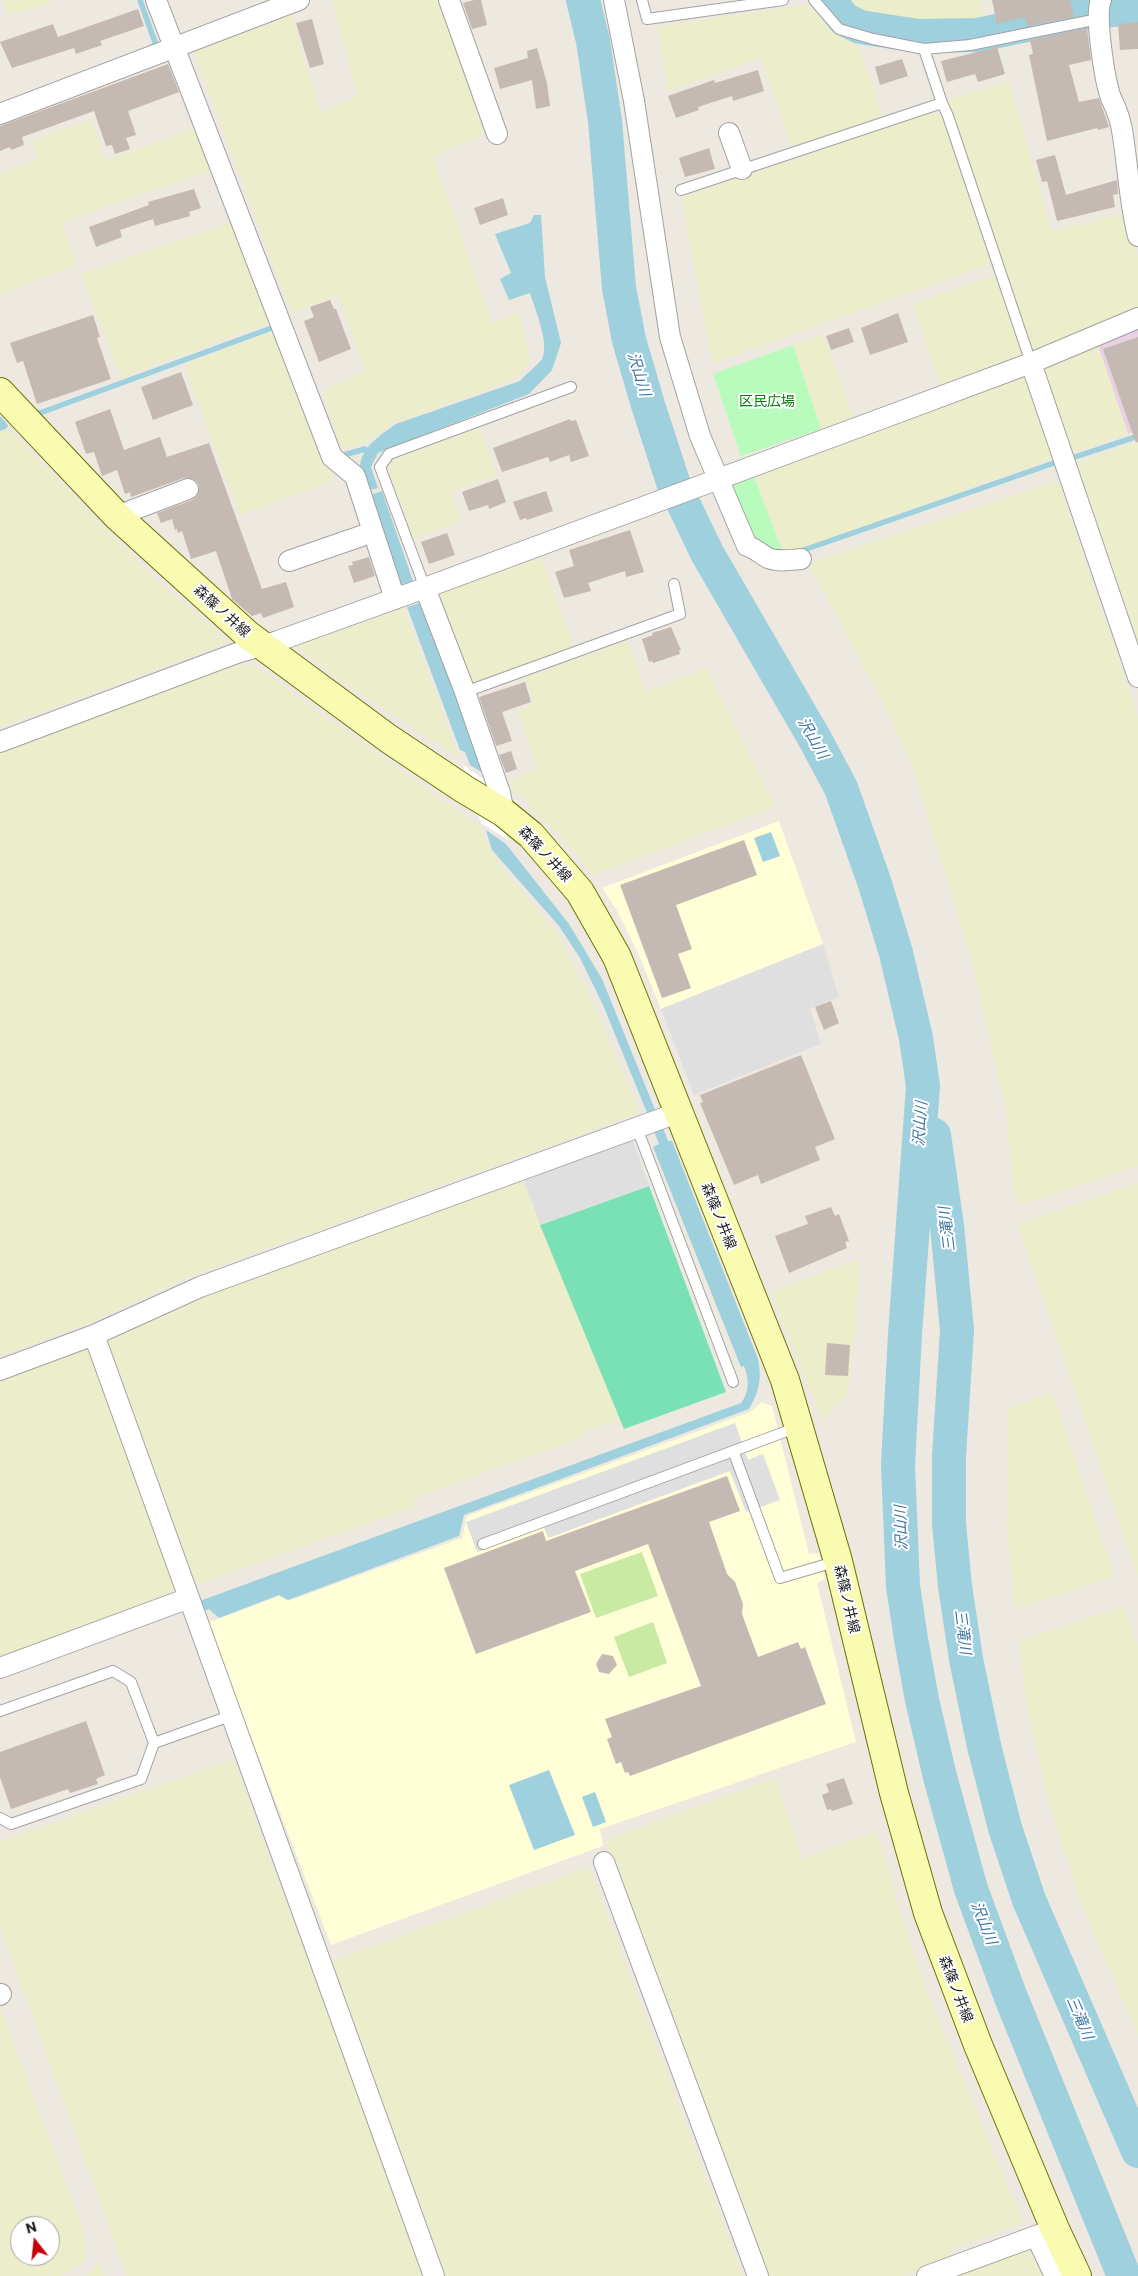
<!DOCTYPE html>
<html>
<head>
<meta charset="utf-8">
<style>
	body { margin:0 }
	#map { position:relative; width:1138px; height:2276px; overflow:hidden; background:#ede8e0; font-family:Commissioner,sans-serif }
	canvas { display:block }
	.north { position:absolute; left:10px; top:2216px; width:50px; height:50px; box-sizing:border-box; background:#fff; border:1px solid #a4a4a4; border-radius:50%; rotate:344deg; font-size:14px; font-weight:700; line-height:20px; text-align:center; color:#1b1b1b }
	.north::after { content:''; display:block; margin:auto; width:18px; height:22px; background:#c60005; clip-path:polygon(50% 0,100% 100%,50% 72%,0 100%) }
</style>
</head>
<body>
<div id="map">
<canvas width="1138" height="2276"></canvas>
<div class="north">N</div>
</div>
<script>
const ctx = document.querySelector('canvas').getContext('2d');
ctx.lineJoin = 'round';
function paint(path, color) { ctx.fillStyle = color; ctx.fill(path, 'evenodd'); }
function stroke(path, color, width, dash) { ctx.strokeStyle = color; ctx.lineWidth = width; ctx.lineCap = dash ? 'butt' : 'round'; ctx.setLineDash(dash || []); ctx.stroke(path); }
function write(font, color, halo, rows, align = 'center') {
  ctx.font = font + ' Commissioner,"Noto Sans JP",sans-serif'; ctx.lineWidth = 4; ctx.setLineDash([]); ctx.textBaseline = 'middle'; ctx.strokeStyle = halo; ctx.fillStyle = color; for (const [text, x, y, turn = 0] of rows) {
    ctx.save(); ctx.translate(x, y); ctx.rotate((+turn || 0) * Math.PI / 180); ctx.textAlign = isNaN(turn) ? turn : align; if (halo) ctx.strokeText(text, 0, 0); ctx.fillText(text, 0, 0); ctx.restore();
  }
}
paint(new Path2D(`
	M1138 329V430L1128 434 1098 345Z`), '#e7d1e3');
paint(new Path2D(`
	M779 821 823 944 661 1009 638 953 616 909 602 888Z
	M762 1402 772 1406 809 1554 819 1553 825 1579 817 1583 856 1742 600 1829 603 1846 331 1945 207 1623 279 1596 288 1601 462 1538 467 1516 750 1412Z`), '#fffed7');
paint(new Path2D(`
	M3 0H50L51 3 8 15Z
	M332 0H440L488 133 433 157 492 323 519 314 530 358 525 369 514 379 391 425 367 441 342 450 322 390 365 372 338 295 291 313 194 52 291 14 320 112 358 96Z
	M844 0H980L986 23 965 27 918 25 865 17 850 9Z
	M808 4 835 33 857 42 883 118 792 147 761 58 668 91 658 27Z
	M1009 81 1052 231 1125 213 1138 259V309L1040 351 1034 350 1030 344 946 100Z
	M932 112 942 116 990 261 988 265 713 363 681 198Z
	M91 120 106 160 199 127 217 169 62 222 76 265 0 295V173L38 160 32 141Z
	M235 221 273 321 121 378 81 274Z
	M988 277 997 279 1023 351 1022 358 941 389 913 304Z
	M277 330 334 481 240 515 184 365Z
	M823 334 853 417 821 429 793 345Z
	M1098 345 1128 434 1070 454 1044 377 1046 366Z
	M1021 376 1029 382 1053 458 784 555 754 477Z
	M0 428 4 432 9 429 151 576 225 638 227 644 0 727Z
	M480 428 497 475 450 492 461 522 414 539 389 472 390 463 413 452Z
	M1138 442V653L1074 464Z
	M1058 481 1138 717V1166L1024 1204 1018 1203 1013 1185 1006 1110 972 961 913 769 886 708 811 568 812 562Z
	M541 557 574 648 471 683 437 601 443 592Z
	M404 608 459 758 351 688 295 646Z
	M627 641 646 692 706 668 776 807 593 875 559 834 527 806 529 802 512 789 509 781 537 769 517 710 535 704 525 677Z
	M238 664 255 666 480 827 489 848 501 867 556 931 592 1000 640 1113 190 1277 85 1325 0 1356V751Z
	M523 1178 540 1225 620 1420 583 1432 584 1437 414 1498 416 1506 197 1585 192 1583 104 1348 108 1336 200 1296Z
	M1138 1183V1578L1018 1224Z
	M859 1259 856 1329 848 1393 823 1421 770 1292Z
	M81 1349 91 1352 180 1591 0 1661V1378Z
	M1053 1393 1115 1577 1015 1610 1007 1525 1008 1408Z
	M1124 1606 1138 1646V2036L1083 1908 1049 1803 1027 1706 1019 1641Z
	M233 1759 425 2276H127L0 1927V1842Z
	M775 1778 802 1859 877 1831 901 1914 929 1998 1023 2223 951 2249 954 2257 904 2276H767L605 1840Z
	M589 1867 743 2276H446L330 1962Z
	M0 2007 84 2232 86 2258 74 2270 59 2276H0ZM20 2226H50V2256H20Z
	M1028 2247 1035 2251 1047 2276H948Z
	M97 2264H99L104 2276H86Z`), '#ecedca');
paint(new Path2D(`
	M642 1552 658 1596 596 1618 580 1574Z
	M653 1622 667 1663 629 1677 614 1637Z`), '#c8eaa3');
paint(new Path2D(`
	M793 345 821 429 741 456 713 374Z
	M754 477 784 555 756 542 732 486Z`), '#b9fbbd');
paint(new Path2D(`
	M649 1186 726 1392 624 1429 540 1225Z`), '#7ae0b6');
paint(new Path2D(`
	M823 944 839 997 810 1009 821 1044 694 1095 661 1009Z
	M628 1138 633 1141 649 1186 540 1225 523 1178Z
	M735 1423 748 1460 763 1454 780 1500 746 1512 730 1471 548 1538 544 1527 477 1552 466 1522Z`), '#dfdfdf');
paint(new Path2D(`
	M534 215H541L545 277 561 343 552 370 529 394 378 453 371 467 378 488 362 492C354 454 366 445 396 424L520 381C525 375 539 364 542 359 550 344 535 309 530 293L509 300 500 279 511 273 495 234 530 223Z
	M382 491 413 581 396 586 365 497Z
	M423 602 488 776 470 765 465 752 460 750 407 607Z
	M486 830 506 844 569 924 602 979 656 1112 648 1115 603 1005 580 958 559 926 492 850Z
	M771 832 780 856 763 862 754 838Z
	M662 1125 668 1141H672L758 1359C762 1380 759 1391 749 1409L464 1515 459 1536 288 1600 279 1595 219 1618 209 1609 201 1612 197 1602 741 1403C750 1392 749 1378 744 1366L741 1367 653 1147 659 1144 653 1128Z
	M549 1770 575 1835 534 1850 509 1785Z
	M595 1792 606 1822 593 1827 582 1797Z`), '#9ed0dd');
paint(new Path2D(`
	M463 765 490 783 508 840 481 823Z`), '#fff');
stroke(new Path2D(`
	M140 0 156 45 151 47
	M37 414 277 326
	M0 420 5 426 0 428
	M340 456 365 449
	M1072 458 1138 436
	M798 552 1054 463`), '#9ed0dd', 5.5);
stroke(new Path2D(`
	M583 0 593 41 605 121 619 288 629 340 648 405 673 482 707 553 816 741 841 788 874 881 896 953 916 1038 923 1086 905 1334 898 1465 903 1586 911 1639 922 1700 940 1777 971 1889 1010 1995 1124 2276
	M829 0 844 19 860 27 918 36 978 35 1089 12 1138 8
	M934 1135 947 1226 957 1330 949 1456V1524L955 1586 966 1659 984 1746 1005 1828 1029 1900 1138 2151`), '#9ed0dd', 34);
paint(new Path2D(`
	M474 0H481L487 25 472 29 463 3Z
	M992 0H1070L1074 17 1027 26 1025 17 997 24Z
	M138 9 144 26 100 41 102 45 76 54 74 48 12 68 0 42 53 24 58 37Z
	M312 19 324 64 310 68 296 23Z
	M1138 22V49L1120 50 1118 24Z
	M1087 28 1091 60 1069 65 1079 102 1099 98 1109 127 1098 130 1097 128 1047 141 1029 55 1033 54 1030 40Z
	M997 47 1005 74 978 82 975 74 947 82 941 61Z
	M537 48 547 83 550 106 536 109 532 80 500 89 494 68 528 58 527 51Z
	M902 59 908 76 880 85 875 67Z
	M168 64 179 92 128 111 136 135 126 138 130 149 115 154 112 145 106 146 94 111 22 137 24 145 11 150 10 147 0 151V126Z
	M758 70 764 91 733 101 732 96 698 107 699 110 676 118 668 96 714 80 715 83Z
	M709 148 715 169 685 177 679 158Z
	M1055 155 1066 195 1117 180 1118 194 1113 195 1115 207 1057 221 1047 181 1042 182 1036 160Z
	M194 189 201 208 189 212 190 216 155 226 153 219 120 230 122 237 96 247 89 227 149 205 148 202Z
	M503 198 508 215 480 225 474 208Z
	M330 300 334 309H336L351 349 319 362 304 321 314 317 310 307Z
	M898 313 908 342 870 355 861 328Z
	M93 315 100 337 97 338 111 379 37 404 23 361 17 363 10 343Z
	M849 328 854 342 831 350 826 336Z
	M1138 337V442L1136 443 1103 349Z
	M181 372 193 405 153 420 141 387Z
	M110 409 124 450 160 437 167 457 209 443 262 589 286 582 294 607 263 618 261 613 252 616 232 599 216 551 191 559 182 531 178 533 177 529 175 530 172 519 161 523 157 513 192 500 197 496 199 485 195 480 184 478 131 497 130 492 125 494 117 470 102 476 94 452 86 454 75 422Z
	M570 419 571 421 576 420 589 456 571 462 569 455 550 462 548 457 502 472 493 448Z
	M498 479 506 502 489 509 488 505 469 511 462 492Z
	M546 491 553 511 527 520 526 518 520 520 513 502Z
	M630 530 644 572 626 577 625 571 588 583 591 591 564 598 555 572 574 566 569 550Z
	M447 533 455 555 429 564 421 542Z
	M369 557 375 576 354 583 348 566 353 565 352 562Z
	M671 627 681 650H679L680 654 653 663 652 661 649 662 642 639 653 635 652 633Z
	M525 682 531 702 502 712 512 741 496 746 479 697Z
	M511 751 517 769 506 773 499 755Z
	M744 840 757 875 676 905 692 949 678 954 691 988 662 998 620 885Z
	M831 1001 839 1023 824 1030 815 1007Z
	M801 1055 835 1139 815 1147 820 1160 761 1184 758 1175 734 1185 700 1103 703 1102 700 1095Z
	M831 1207 835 1216 839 1214 849 1241 845 1242 847 1248 789 1273 775 1236 808 1224 805 1216Z
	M827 1343 850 1345 848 1376 825 1375Z
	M727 1476 740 1511 709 1522 727 1574 735 1582 743 1604 742 1614 758 1657 798 1642 801 1649 805 1647 826 1704 630 1776 628 1772 625 1773 621 1762 616 1764 607 1739 612 1737 605 1719 701 1686 648 1544 575 1571 591 1612 476 1654 444 1568 543 1531 546 1541Z
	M602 1654 613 1656 617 1665 609 1674 599 1672 596 1664Z
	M86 1721 105 1775 96 1779 98 1784 70 1793 68 1789 11 1809 0 1777V1752Z
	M844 1778 853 1804 832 1811 831 1809 827 1810 822 1795 829 1792 826 1784Z`), '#c5bab3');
const service = new Path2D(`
	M642 0 647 19 783 0
	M814 0 839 29 873 39 924 49 970 45 1098 19
	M924 49 942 103 948 116 1031 363
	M681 190 942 103
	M425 588 380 467 389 454 571 387
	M465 692 680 614 674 584
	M637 1128 733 1382
	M734 1453 780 1578 838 1561
	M483 1544 798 1427
	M0 1711 113 1671 131 1682 154 1743 141 1779 11 1824 0 1818
	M154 1743 230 1716`);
const minor = new Path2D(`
	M156 0 332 457 355 476 395 599
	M449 0 497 134
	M614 0 634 101 670 337 700 436 747 546C757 549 760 554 768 558 778 562 791 560 801 559
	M1101 0C1094 13 1105 82 1111 98 1116 108 1120 118 1122 130 1128 165 1129 201 1138 236
	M0 114 299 0
	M729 133 742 169
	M1031 363 1138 677
	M117 516 188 489
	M289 561 373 532
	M425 588 465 692 500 793 504 813
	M0 742 237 653 278 641 422 589 902 411 1031 363 1138 318
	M94 1335 434 2276
	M0 1370 94 1335 200 1287 677 1113
	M0 1668 189 1598
	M604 1862 758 2276
	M0 1995 1 1994
	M1036 2236 1055 2276
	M927 2276 1055 2229`);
const secondary = new Path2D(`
	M0 392 117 516 248 635 389 739 464 789 504 813 531 835 580 892 617 957 785 1380 838 1561 894 1793 928 1913 978 2045 1055 2229 1077 2276`);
stroke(service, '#a2a2a2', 12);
stroke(minor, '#a2a2a2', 22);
stroke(secondary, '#697301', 30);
stroke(service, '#fff', 10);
stroke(minor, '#fff', 20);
stroke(secondary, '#f9fbb0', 28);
write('14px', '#077b0e', '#fff', [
	["区民広場",767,401]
]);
write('14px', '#1b1b1b', '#fff', [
	["森篠ノ井線",222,611,42],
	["森篠ノ井線",545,854,47],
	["森篠ノ井線",719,1216,68],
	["森篠ノ井線",847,1599,77],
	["森篠ノ井線",956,1989,69]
]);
write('italic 15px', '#4277a5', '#fff', [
	["沢山川",639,374,73],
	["沢山川",813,738,60],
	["沢山川",920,1124,-86],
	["三滝川",947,1229,-97],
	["沢山川",901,1528,-92],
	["三滝川",963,1632,83],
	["沢山川",984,1923,68],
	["三滝川",1080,2018,67]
]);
</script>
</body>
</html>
